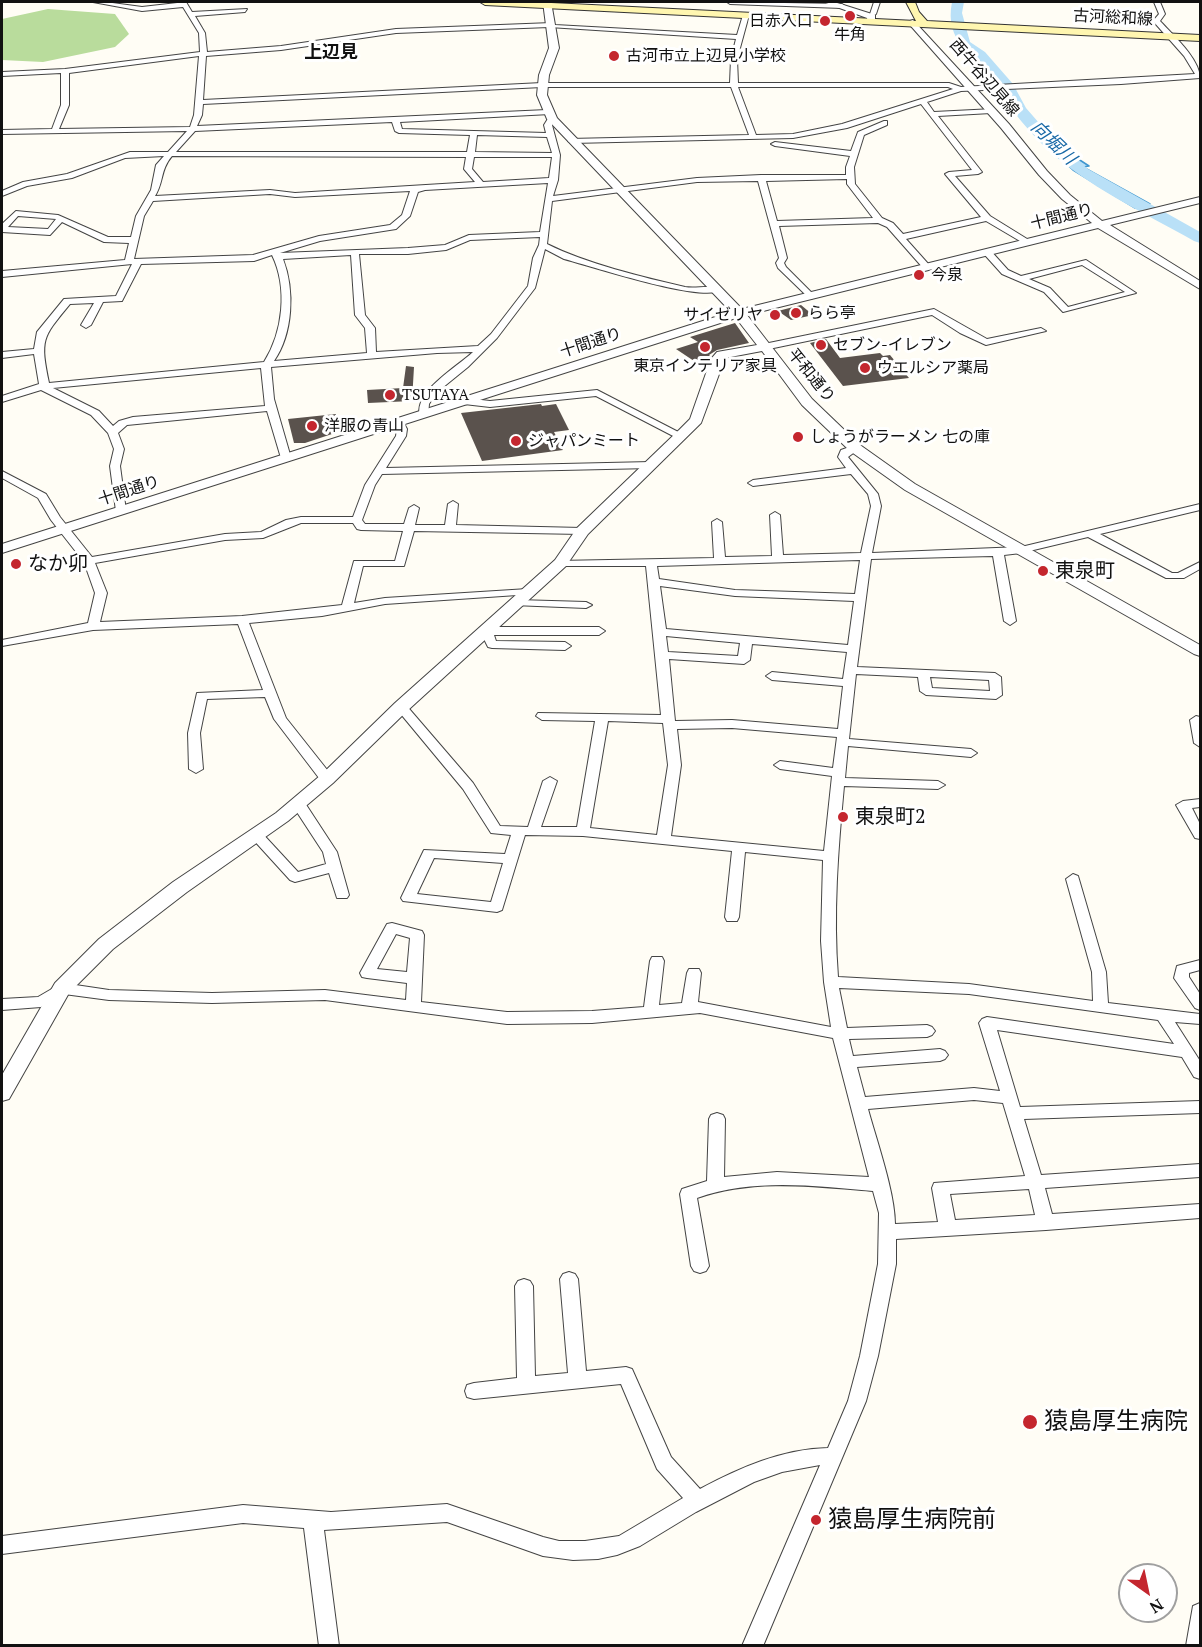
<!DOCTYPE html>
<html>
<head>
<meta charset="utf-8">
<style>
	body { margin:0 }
	#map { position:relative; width:1202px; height:1647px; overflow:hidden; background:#fffdf5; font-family:"PT Serif",serif }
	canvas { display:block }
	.frame { position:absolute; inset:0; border:3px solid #111; pointer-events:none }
	.north { position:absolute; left:1118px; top:1563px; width:60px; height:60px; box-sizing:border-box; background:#fff; border:2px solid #a0a0a0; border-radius:50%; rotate:147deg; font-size:16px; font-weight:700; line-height:24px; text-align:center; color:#111 }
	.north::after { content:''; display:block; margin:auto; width:21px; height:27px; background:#c4262e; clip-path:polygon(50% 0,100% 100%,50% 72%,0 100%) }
</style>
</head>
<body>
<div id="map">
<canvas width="1202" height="1647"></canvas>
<div class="frame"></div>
<div class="north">N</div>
</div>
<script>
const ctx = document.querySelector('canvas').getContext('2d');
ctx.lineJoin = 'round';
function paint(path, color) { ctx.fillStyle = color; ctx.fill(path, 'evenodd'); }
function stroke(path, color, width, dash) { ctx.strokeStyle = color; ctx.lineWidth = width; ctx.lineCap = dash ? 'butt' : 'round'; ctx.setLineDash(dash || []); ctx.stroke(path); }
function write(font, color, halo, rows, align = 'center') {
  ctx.font = font + ' "PT Serif","Noto Sans JP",serif'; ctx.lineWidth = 6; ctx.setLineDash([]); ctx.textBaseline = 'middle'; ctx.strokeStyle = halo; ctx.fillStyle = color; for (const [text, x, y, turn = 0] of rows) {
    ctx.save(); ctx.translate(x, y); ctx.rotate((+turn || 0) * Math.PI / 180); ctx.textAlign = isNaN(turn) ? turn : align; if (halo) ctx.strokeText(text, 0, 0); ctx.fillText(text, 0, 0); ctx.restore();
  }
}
paint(new Path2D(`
	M48 9 115 14 129 34 115 47 43 62 2 60V19Z`), '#b9dc9c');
const water = new Path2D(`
	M1055 149 1066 151 1089 166 1083 167 1150 204 1135 208 1073 170 1052 151Z`);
paint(water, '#b9e0f7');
stroke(water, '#3f96cf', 1.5);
paint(new Path2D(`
	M952 2H964L962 13 970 42 985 52 1013 84 1026 108 1053 139 1088 169 1200 232V243L1194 241C1143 212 1087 187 1044 146 1034 136 1023 124 1014 112 1007 102 1004 90 995 81 973 55 944 42 952 2Z`), '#b9e0f7');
paint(new Path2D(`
	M801 305 813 315 791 320 778 311Z
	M735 323 749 343 717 350 709 355 710 356 694 361 676 349 698 342 690 337Z
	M826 339 840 358 880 353 883 356 890 355 909 378 843 386 810 343Z
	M406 366 414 367 412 401 368 403 367 390 403 388Z
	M541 404 542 406 556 404 569 430 554 432 563 450 482 461 461 413Z
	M336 414 335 433 305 443H294L288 419Z`), '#5a524d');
const minor = new Path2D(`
	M93 2H105L142 7 186 2 192 12 247 9 245 12 195 16 205 33 207 52 281 46 396 29 552 23 555 25 737 35 743 15 746 13 749 15 737 59 738 83H949L961 87 1195 74 1184 56 1153 21 1159 14 1154 2H1160L1165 14 1160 21C1172 34 1200 59 1200 78L1121 84 961 91 927 102 934 112 994 109V113H991L938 116 982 172 978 174 955 176 990 216 1032 242 1025 244 986 221 906 239 931 267 927 270 924 269 887 227 878 223 779 226 787 258 784 263 786 267 813 294V298L810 299 778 268 776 263 779 258 758 181 697 182 552 201 547 244C587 264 642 277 685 287 697 289 712 284 721 290 702 303 591 266 564 259L545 249 535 288 497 338 468 367 436 393 429 404 428 416H420C413 392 457 367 473 352L437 353 271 367 274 399 291 458 290 460 286 461 281 458 267 411 127 425 118 433 124 449 120 466 126 511 121 514 116 511 110 466 114 449 108 433 91 415 41 390 2 402V396L39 384 34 354 2 358V352L34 349 37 332 64 299 116 296 132 264 2 277V271L125 260 129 243 104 242 62 222 50 235 2 232V224L16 211 58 215 108 237H131L136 216 151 190 156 165 164 156 125 158 72 178 27 186 2 196V191L23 182 67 174 130 152H168L187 131 2 134V130L52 129 61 105V73L2 76V72L65 69 200 52 199 33 183 7 142 11ZM549 27 736 39 731 59 730 83H542L203 100 206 56 281 50 396 33ZM199 56 194 115 190 127 59 129 69 105V73ZM542 87H731L749 135 569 139 568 141 572 143 793 138 847 128 921 104 972 170 949 172 945 174 981 217 903 234 893 223 882 218 855 184 854 167 864 135 887 125V121H884L858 132 851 151 775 142 771 144 775 146 850 156 846 167V175H761L697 178 553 196 558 180 560 155 552 125 555 117H549L544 125 546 133 402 129 400 122 550 114V110H547L197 126 202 115 203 104ZM738 87H948L953 89 842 124 793 134 756 135ZM392 122 395 131 399 133 470 135 467 152H176L195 131ZM477 135 547 137 552 153 475 152ZM172 156 466 157 464 169 475 182 295 193 270 190 155 196C164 182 160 170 172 156ZM474 157H552L549 178 483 182 472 169ZM847 179V184L873 218 777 221 766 181ZM548 183 540 232 469 235 445 245 408 248 280 253 320 241 396 229 410 216 418 192 425 190ZM410 191 402 215 390 225 319 236 253 255 134 259 144 216 153 201 270 194 295 197ZM18 216 56 219 48 229 8 227ZM540 237 539 245 533 258 528 286 491 334 478 346 376 352 375 328 365 315 359 254H408L446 250 470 240ZM272 255C288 288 283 332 264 362L49 383C40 339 42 338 70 304L94 303 81 325 86 328 91 325 103 302 122 301 141 264 254 261ZM351 255 355 315 365 328 367 353 274 361C293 334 295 290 283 259ZM261 368 265 406 133 417 119 421 113 426 99 411 53 388Z
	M727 2 842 4 845 6 842 8 730 4Z
	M874 2H880L876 14 873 16 870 14Z
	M984 250H990L1008 270 1021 276 1086 260 1136 293 1063 312 1044 292 1002 274 984 254ZM1082 265 1125 292 1068 307 1050 288 1029 279Z
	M934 309 987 339 1041 328 1046 331 986 345 960 333 932 315 764 350 759 347 764 344Z
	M597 390 686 436 685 438H677L596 396 490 407 464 404 459 401 464 398 490 401Z
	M398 419 402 420 407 429 406 436 386 468 651 462 656 465 651 468 382 474 375 485 362 520 365 524H404L409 508 414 505 419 508 415 525H445L448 504 453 501 458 504 456 525 582 528 587 531 582 534 414 531 404 566H363L354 603 385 598 528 589 532 590V594L385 604 322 616 249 623 286 718 332 776 334 779 332 782H322L274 719 265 697 207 699 200 733 203 769 196 773 189 769 188 733 197 693 263 690 238 624 93 630 2 646V640L88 623 95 593 84 562 51 520 38 498 2 478V471L46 494 60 517 92 557 225 534 261 532 286 520 301 517H353L365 485 396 436 397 429 393 422ZM301 523H353L357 529 361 530 403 531 395 561H354L342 605 242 616 100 622 107 593 95 563 225 540 263 538Z
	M855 445 860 448 848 457 878 494 881 506 872 553 1021 547 1200 504V510L1100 534 1172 573H1178L1200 562V569L1184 578H1166L1088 537 1021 553 1004 555 1016 621 1010 625 1004 621 993 556 871 559 857 667 995 673 1001 677 1002 695 996 699 926 695 920 691 918 677 856 674 849 739 971 749 977 753 971 757 848 746 845 778 938 781 945 785 938 789 844 786C838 850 833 913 838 977L969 984 1093 1001 1092 972 1066 879 1073 874 1078 876 1106 972 1108 1003 1200 1014V1024L1175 1022 1200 1061V1079L1194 1077 1182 1057 997 1030 1020 1107 1200 1101V1113L1024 1119 1041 1175 1200 1164V1177L1045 1188 1052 1214 1200 1204V1218L1046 1230 896 1239V1264L878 1356 866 1401 763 1646H742L820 1465 782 1472 754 1482 696 1512 640 1546 617 1555 598 1559 573 1560 543 1556 447 1522 324 1530 339 1646H319L304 1528 243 1523 2 1554V1536L243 1505 331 1512 447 1504 543 1537 559 1541H585L619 1536 683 1498 657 1469 621 1384 474 1399 467 1397 465 1391 467 1385 474 1383 517 1378 515 1286 518 1281 524 1279 530 1281 533 1286 535 1376 568 1373 560 1279 563 1274 569 1272 575 1274 578 1279 586 1371 626 1367 632 1369 671 1457 700 1489C739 1468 782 1449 828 1448L848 1401 860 1356 878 1264 879 1213 873 1191C814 1186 754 1178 697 1198L709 1266 706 1271 700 1273 694 1271 691 1266 680 1194 682 1189 707 1181 709 1119 711 1115 717 1113 723 1115 725 1119 724 1177 777 1172 869 1177 833 1038 700 1013 592 1023 507 1024 325 1000 212 1003 109 1000 64 994 41 1007 2 1010V999L38 997 62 983 109 990 212 993 325 990 406 1000 407 983 367 978 362 977 360 973 387 924 392 923 422 931 424 935 421 1002 507 1012 592 1011 644 1007 650 961 652 957H662L664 961 659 1005 682 1003 687 973 689 969H699L701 973 698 1002 831 1027 824 982 821 941 823 860 745 852 739 917 737 921H727L725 917 732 851 583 836 525 835 502 910 497 912 403 901 401 898 424 850 505 854 511 835 491 833 463 789 395 707 397 704H405L473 783 500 826 528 827 543 781 550 777 557 781 541 827H577L595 721 542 720 536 716 538 713 661 715 646 566H561L557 565V561L714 558 712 522 717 519 722 522 725 557 772 556 770 515 775 512 780 515 783 555 861 553 871 506 868 494 851 474 753 486 748 483 753 480 846 468 838 457 841 450ZM860 560 855 594 735 590 659 579 657 566ZM660 586 735 596 854 601 848 645 666 629ZM666 636 740 643 738 656 668 652ZM752 644 847 652 843 679 772 672 766 676 772 680 843 686 838 729 732 720 675 721 669 659 744 664 750 660ZM930 677 989 680 990 691 932 688ZM608 721 663 723 668 765 657 835 590 828ZM732 728 837 737 833 768 780 761 774 765 780 769 832 776 824 851 671 836 681 765 677 729ZM434 858 503 863 491 902 417 894ZM396 934 410 938 407 972 377 969ZM839 988 969 994 1158 1020 1174 1044 987 1017 982 1019 979 1023 1000 1091 974 1088 865 1097 857 1067 940 1061 945 1059 948 1055 945 1051 940 1049 853 1056 849 1039 927 1037 932 1035 935 1031 932 1027 927 1025 847 1028ZM974 1100 1003 1103 1025 1176 934 1183 932 1188 938 1222 895 1224C895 1193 877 1142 868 1109ZM1029 1189 1035 1215 955 1220 950 1194Z
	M517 600 586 602 592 605 586 608 513 605 511 603Z
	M486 627H599L605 631 599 635H494L496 641 565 642 571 646 565 650 492 648 488 647 480 631Z
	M1196 716 1200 717V747L1194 743 1190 720Z
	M298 799 303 800 337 852 349 895 347 898H337L329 873 295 882 290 880 249 835 251 832H261L298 872 326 864 323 852 291 803Z
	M1200 799V807L1192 808 1200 824V839L1195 838 1176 805 1183 801Z
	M1200 960V970L1189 973V977L1200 994V1010L1195 1008 1174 978 1177 966Z
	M1200 1603V1646H1186L1193 1606Z`);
const tertiary = new Path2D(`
	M543 2H551L559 48 549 75 547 95 557 118 742 309 1092 223 1062 199 1039 175 1001 128 910 25V21L913 20 1009 124 1047 171 1070 195 1102 221 1200 197V203L1110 225 1200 281V289L1098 228 747 315 812 399 860 445 915 484 1200 645V656L1194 654 905 490 850 451 802 405 762 351 725 358 701 423 588 534 566 566 407 711 333 783 288 821 187 892 113 949 69 993 9 1099 2 1101V1075L55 983 99 939 173 882 276 813 321 775 395 703 555 560 577 528 679 430 690 419 711 359 717 352 757 345 736 318 2 553V544L731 312 547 119 537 95 539 75 549 48Z
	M823 2H834L875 15V21L868 23 867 18Z`);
const secondary = new Path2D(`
	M480 2H531L916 21 906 2H915L919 12 927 21 1200 35V41L485 5Z`);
stroke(minor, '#444', 2);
stroke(tertiary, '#444', 2);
stroke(secondary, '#333', 2);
paint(minor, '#fff');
paint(tertiary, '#fff');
paint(secondary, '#fff6b0');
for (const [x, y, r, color] of [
	[850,16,6,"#c4262e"],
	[825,21,6,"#c4262e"],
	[614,56,6,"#c4262e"],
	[919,275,6,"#c4262e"],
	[796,313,6,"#c4262e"],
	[775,315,6,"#c4262e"],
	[821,345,6,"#c4262e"],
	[705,347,6,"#c4262e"],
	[865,368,6,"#c4262e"],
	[390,395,6,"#c4262e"],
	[312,426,6,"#c4262e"],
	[798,437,6,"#c4262e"],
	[516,441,6,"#c4262e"],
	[16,564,6,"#c4262e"],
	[1043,571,6,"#c4262e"],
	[843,817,6,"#c4262e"],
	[1030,1422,8,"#c4262e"],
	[816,1520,6,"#c4262e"]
]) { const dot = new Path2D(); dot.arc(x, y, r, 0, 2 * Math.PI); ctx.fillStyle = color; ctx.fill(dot); stroke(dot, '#fff', 2); }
write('16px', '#111', '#fff', [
	["古河総和線",1113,18,3],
	["西牛谷辺見線",984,78,49],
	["十間通り",1062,217,-14],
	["十間通り",591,343,-18],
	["平和通り",811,376,51],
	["十間通り",129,491,-18]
]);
write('16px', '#111', '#fff', [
	["日赤入口",813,21,"right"],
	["牛角",850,35,"center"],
	["古河市立上辺見小学校",626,56],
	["今泉",931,275],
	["らら亭",808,313],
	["サイゼリヤ",763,315,"right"],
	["セブン-イレブン",833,345],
	["東京インテリア家具",705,366,"center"],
	["ウエルシア薬局",877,368],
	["TSUTAYA",402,395],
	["洋服の青山",324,426],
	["しょうがラーメン 七の庫",810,437],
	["ジャパンミート",528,441]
], 'left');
write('bold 18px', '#111', '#fff', [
	["上辺見",331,53]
]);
write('italic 18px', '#1768a6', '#fff', [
	["向堀川",1053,143,44]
]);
write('20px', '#111', '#fff', [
	["なか卯",28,564],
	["東泉町",1055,571],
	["東泉町2",855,817]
], 'left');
write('24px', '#111', '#fff', [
	["猿島厚生病院",1044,1422],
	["猿島厚生病院前",828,1520]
], 'left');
</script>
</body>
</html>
